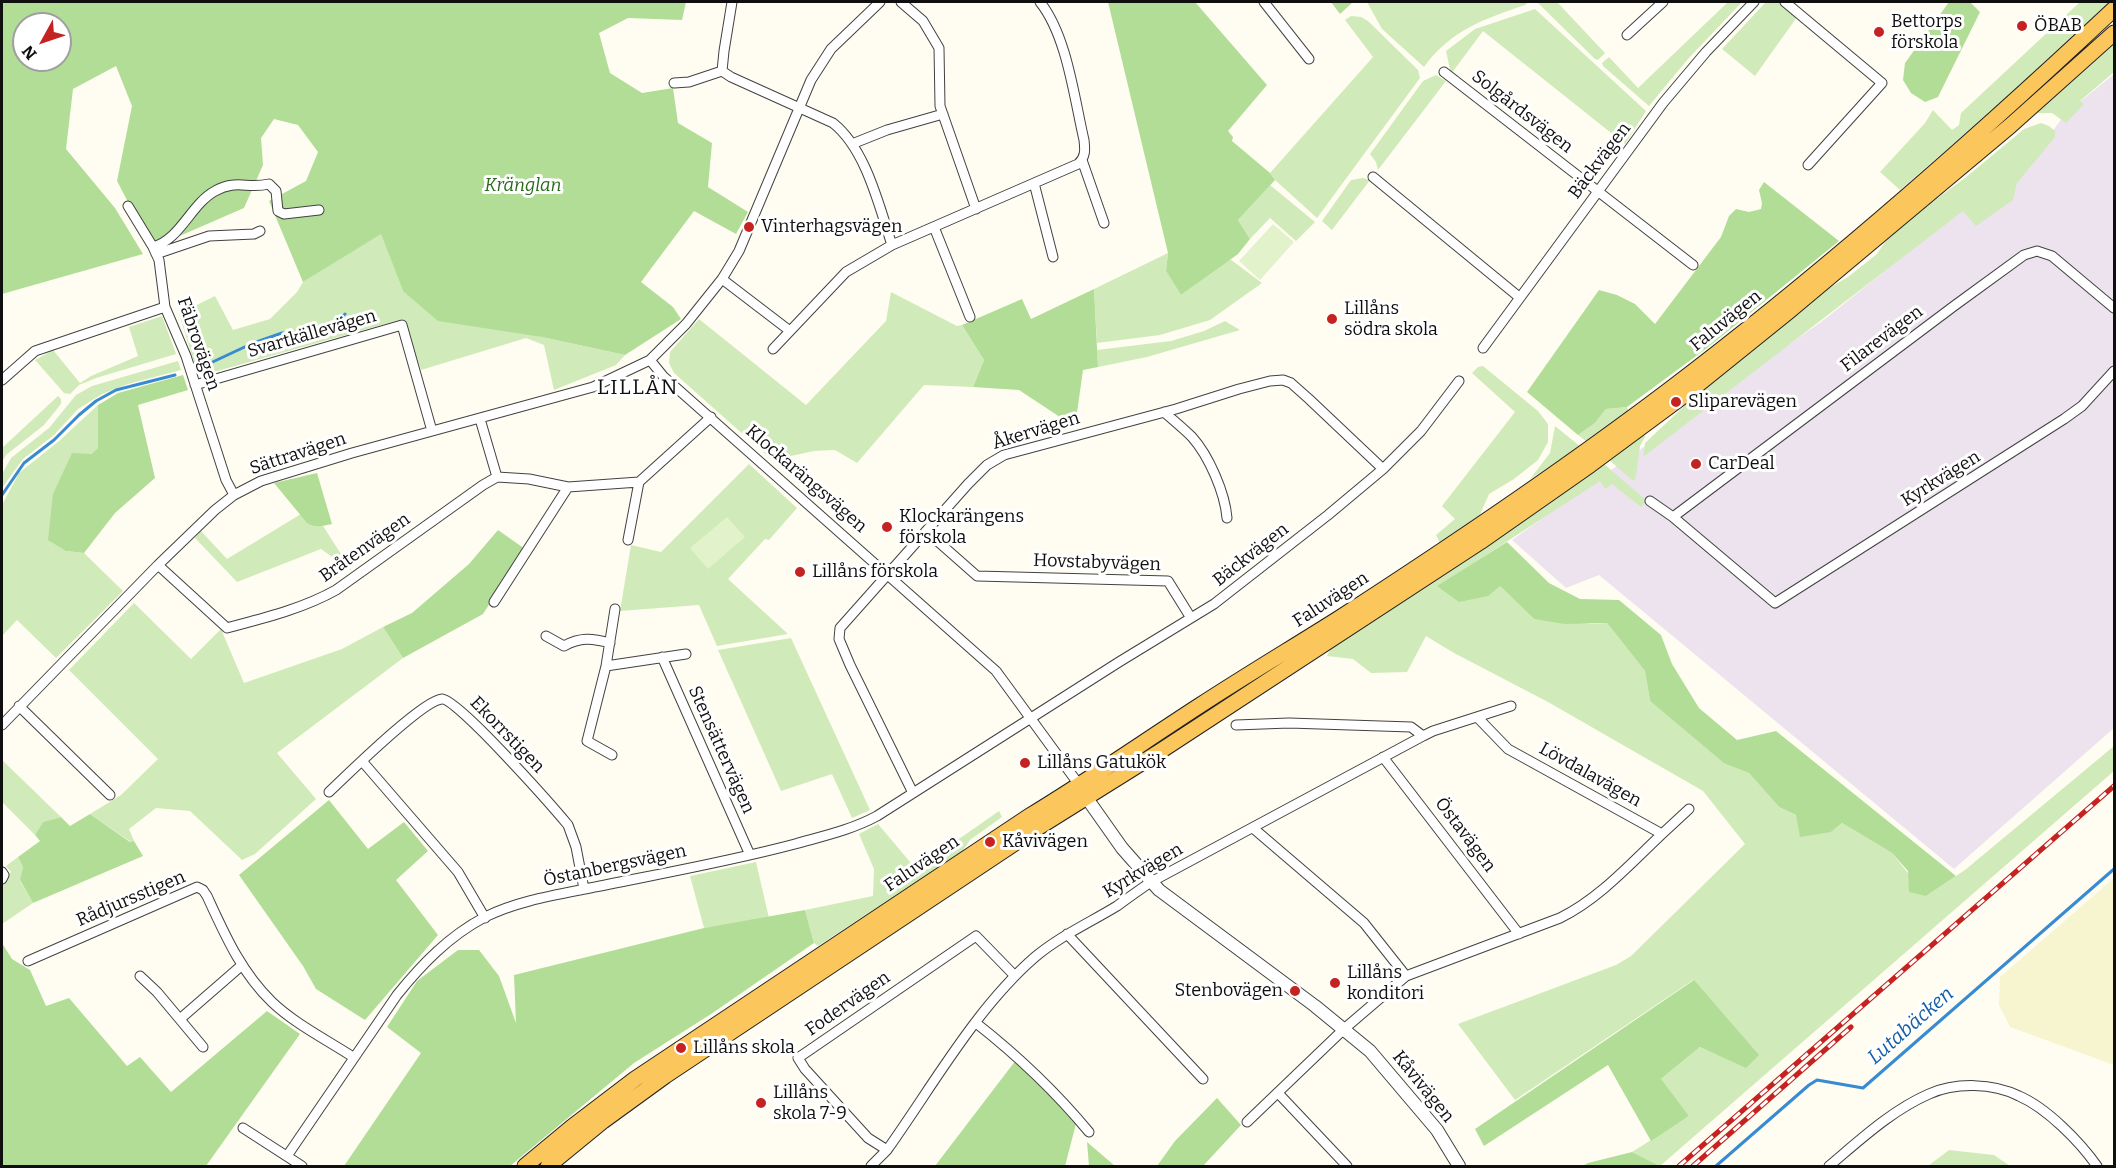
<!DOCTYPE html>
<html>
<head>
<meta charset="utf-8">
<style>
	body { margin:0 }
	#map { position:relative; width:2116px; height:1168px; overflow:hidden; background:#fffdf1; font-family:Bitter,serif }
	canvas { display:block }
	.frame { position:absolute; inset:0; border:3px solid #0f0f0f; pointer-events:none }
	.north { position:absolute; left:12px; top:12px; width:60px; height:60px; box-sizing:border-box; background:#fff; border:2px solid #9f9f9f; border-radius:50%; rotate:230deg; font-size:16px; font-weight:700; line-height:24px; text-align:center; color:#0f0f0f }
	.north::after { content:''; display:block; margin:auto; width:21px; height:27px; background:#c52321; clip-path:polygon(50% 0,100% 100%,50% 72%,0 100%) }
</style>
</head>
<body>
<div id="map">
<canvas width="2116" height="1168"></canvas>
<div class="frame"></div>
<div class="north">N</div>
</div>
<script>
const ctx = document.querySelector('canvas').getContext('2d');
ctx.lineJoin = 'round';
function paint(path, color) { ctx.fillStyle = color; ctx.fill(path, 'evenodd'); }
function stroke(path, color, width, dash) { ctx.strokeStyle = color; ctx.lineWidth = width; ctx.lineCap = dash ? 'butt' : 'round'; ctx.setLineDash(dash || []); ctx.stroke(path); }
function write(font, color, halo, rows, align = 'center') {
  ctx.font = font + ' Bitter,serif'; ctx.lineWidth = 6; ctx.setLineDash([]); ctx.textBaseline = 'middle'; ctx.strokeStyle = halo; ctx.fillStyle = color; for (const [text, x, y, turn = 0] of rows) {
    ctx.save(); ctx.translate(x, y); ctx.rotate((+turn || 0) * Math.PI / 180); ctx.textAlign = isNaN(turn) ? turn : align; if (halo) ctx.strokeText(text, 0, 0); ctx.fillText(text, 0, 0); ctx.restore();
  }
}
paint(new Path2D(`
	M2114 74V728L1954 869 1599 575 1566 588 1512 540 1825 319 1967 205 2004 198 2065 114Z`), '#ede3ee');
paint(new Path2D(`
	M2114 878V1065L2010 1027 1999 1005 2000 977Z`), '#f6f5d0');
paint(new Path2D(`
	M1367 2H1528L1525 5C1484 19 1451 30 1424 67L1382 29Z
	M1538 2H1557L1605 53 1598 60 1595 59 1539 4Z
	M1728 2H1742L1688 59 1649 106 1603 66 1602 63 1609 57 1638 88Z
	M1766 2H1779L1797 17 1755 76 1722 49Z
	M2080 2H2112L2023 83 1900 190 1880 172 1925 123 1933 110 1952 130 1959 125 1961 113Z
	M1535 9 1646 111 1625 144 1483 31 1451 74 1446 51 1475 29Z
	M1351 16 1361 17 1368 21 1418 70 1420 78 1317 218 1275 180 1270 173 1373 57 1345 20Z
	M2114 39V72L2080 101 2084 104 2066 123 2052 113H2037Z
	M1436 75 1446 81 1378 170 1376 162 1370 154 1423 81Z
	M2041 123 2049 126 2055 131V137L2017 183 2013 200 1976 226 1963 211 1643 457 1645 443 1696 395 1826 290 1848 277 1877 254 1885 242 1924 208 1965 178 2024 129Z
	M1363 178 1370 180 1332 230 1322 221 1351 180Z
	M1270 185 1315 222 1296 241 1270 218 1250 239 1238 220Z
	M381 233 403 291 542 337 625 355 616 365 554 390 544 345 526 338 421 370 403 319 203 375 197 372 179 314 215 296 233 330 270 319 297 292 303 282Z
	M1168 253 1166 271 1181 295 1230 259 1262 283 1210 320 1160 335 1097 343 1094 289Z
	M891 292 957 326 962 325 984 360 973 387 924 385 857 463 835 450 814 451 772 460 674 373 669 363 670 352 699 319 806 405 886 321Z
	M162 316 176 354 96 378 79 385 70 394 64 393 35 360 53 350 80 383 91 376 138 356 129 327Z
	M1225 321 1240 330 1147 357 1098 367 1097 350 1171 341 1204 331Z
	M178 361 181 370 128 384 102 394 78 409 54 435 23 459 2 488V474L11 458 49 428 76 395 92 386Z
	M1483 366 1538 411 1548 424V442L1538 460 1514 479 1489 494 1479 517 1440 543 1436 535 1455 519 1442 506 1515 412 1472 373 1478 367Z
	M58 396 61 399V404L44 425 6 455 2 462V448Z
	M98 405V448L91 454 66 551 84 553 123 591 56 658 17 620 2 636V508L3 503 19 473 59 441Z
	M1627 407 1629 412 1587 442 1578 435 1595 423 1606 409Z
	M1555 426 1581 447 1530 479 1550 453Z
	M1644 434 1645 437 1640 446 1636 477 1633 481 1609 460Z
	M1603 463 1647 501 1641 507 1612 484 1605 489 1600 481 1437 587 1500 586 1534 619 1592 624 1607 623 1645 671 1650 701 1724 762 1749 773 1779 807 1831 832 1842 823 1892 853 1926 896 1965 870 2114 746V771L1660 1166 1632 1152 1689 1116 1660 1080 1700 1047 1746 1067 1693 980 1515 1100 1458 1024 1616 965 1631 956 1745 844 1703 791 1548 702 1454 653 1426 636 1407 672 1371 673 1353 659 1327 656 1331 648Z
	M749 464 797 508 769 540 765 539 728 579 788 634 717 646 699 605 620 611 631 545 661 552Z
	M301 514C307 524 311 526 323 526L352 571 321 549 237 582 195 538 201 531 227 559Z
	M134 603 191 659 221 629 244 683 342 649 383 627 403 658 277 753 316 799 255 854 242 860 190 811 156 808 129 829 134 841 131 842 90 814 121 795 158 759 69 670Z
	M791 638 870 810 852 818 832 774 781 791 718 650Z
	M2 760 61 817 43 822 35 835 2 802Z
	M999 811 1002 817 970 840 962 852 818 946 814 943 805 910 873 896 874 869 859 834 878 824 916 869Z
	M18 857 23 867 20 881 33 903 2 924V884L11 872 6 866Z
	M756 862 769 918 704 928 690 876Z
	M1949 1150 1994 1155 2010 1166H1928Z`), '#d0ebb9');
paint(new Path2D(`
	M2 2H686L682 20 628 18 599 33 610 73 642 93 673 88 678 123 712 143 708 187 748 212 736 234 694 211 641 282 673 307 681 319 625 355 542 337 438 321 403 291 381 234 303 282 269 201 306 181 318 152 298 125 274 119 261 138 263 165 244 208 152 248 117 181 132 106 116 66 73 89 66 149 115 208 143 254 2 294ZM24 24H60V60H24Z
	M1108 2H1195L1267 85 1228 131 1233 137 1232 141 1270 173 1275 180 1238 220 1250 239 1238 254 1181 295 1166 271 1168 253Z
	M1331 2H1353L1340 14Z
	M1949 2H1970L1980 12 1938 97 1925 102 1911 93 1903 80 1905 63Z
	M1764 182 1839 241 1707 348 1627 407 1606 409 1595 423 1578 435 1527 392 1599 290 1617 295 1635 304 1655 324 1721 237 1729 216 1736 209 1749 212 1761 209 1762 203 1759 190Z
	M1094 289 1098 367 1083 370 1075 427 1019 390 973 387 984 360 962 325 1022 299 1031 319Z
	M183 375 188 390 138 405 155 478 115 513 84 553 66 551 48 540 53 494 72 453 91 454 98 448V405L118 393Z
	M317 473 332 524C323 526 315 528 307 523L274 483Z
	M498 530 525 549 483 614 403 658 383 627 412 613 469 564Z
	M1507 542 1549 583 1580 599 1619 600 1661 635 1672 664 1699 708 1737 740 1776 731 1956 876 1926 896 1909 892 1908 871 1892 853 1842 823 1831 832 1800 837 1796 815 1779 807 1749 773 1724 763 1650 701 1645 671 1607 623 1565 624 1534 619 1500 586 1488 596 1459 602 1437 586Z
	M329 800 368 849 404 822 428 851 396 880 438 935 365 1020 316 989 303 966 239 875Z
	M90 814 130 842 134 841 143 856 33 903 20 880 23 867 18 857 40 841 35 835 43 822 61 817 70 826Z
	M805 910 814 943 711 1014 634 1063 510 1166H344L421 1053 387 1027 417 981 458 950H479L499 976 516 1023 514 975 704 928Z
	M2 943 12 959 30 970 46 1006 69 998 127 1066 140 1057 171 1092 267 1011 300 1034 206 1166H2Z
	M1694 980 1759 1055 1746 1068 1700 1047 1661 1079 1689 1116 1651 1141 1608 1065 1484 1146 1475 1129Z
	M1016 1060 1077 1120 1065 1166H935Z
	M1217 1098 1241 1125 1203 1166H1157L1175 1141Z
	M1087 1142 1115 1166H1089Z
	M1632 1152 1660 1166H1583L1588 1163Z`), '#b2dd97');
paint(new Path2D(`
	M1273 224 1294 242 1260 280 1239 261Z
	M727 517 745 537 708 569 690 548Z`), '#e2f2cb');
stroke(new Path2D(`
	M204 366 251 344 282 333H317L329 329 345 314
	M2 495 24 463 54 440 79 415 96 401 116 390 175 375
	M1716 1166 1809 1085 1817 1080 1863 1088 2114 869`), '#388bd2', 3);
const minor = new Path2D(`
	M732 2 724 51 722 71 731 77 833 123C866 149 879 206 892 245
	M901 2 923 21 939 48 940 106 976 209
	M1264 2 1309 59
	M1785 2 1882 83 1808 165
	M1627 35 1663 2
	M1444 72 1693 265
	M674 83 689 82 722 71
	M852 144 887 130 943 114
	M1082 160 1104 223
	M1373 177 1519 297
	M1034 183 1053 257
	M128 206 153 247 159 260 165 307 186 356 226 480 234 495
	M934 227 970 317
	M153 247C180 240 191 204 215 191 236 179 247 189 269 184L276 191 278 211 284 214 319 210
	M156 254 209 236 254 234 260 231
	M722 279 790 331
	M1483 348 1663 103 1706 52 1754 2
	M773 349 846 272 892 245 1078 164C1086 157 1085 149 1084 140 1074 97 1067 36 1040 2
	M650 360 663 376 996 671 1080 786
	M2 380 35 351 165 307
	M195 385 402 325 432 431
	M1164 412C1173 420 1183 428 1192 437 1209 456 1225 493 1227 518
	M480 419 497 477
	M1650 501 1673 517 1775 603 2064 419 2082 406 2114 371
	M1673 517 1954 306 2024 255 2037 251 2052 256 2114 308
	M926 531 977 576 1168 581 1191 618
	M628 540 639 482
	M158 565 227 628C264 618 302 609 336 590L483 485 497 477 529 479 568 487 639 482 711 417
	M494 602 568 487
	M546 636 564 646C580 637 592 638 610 643
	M662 657 750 855
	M606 666 686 654
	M19 706 110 795
	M1478 718 1508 749 1662 834 1689 809
	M2 725 158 565 215 510 234 495 261 481 352 453 593 387 650 360 686 324 722 279 739 251 811 80 831 49 880 2
	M1236 725 1289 723 1411 727 1423 736
	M612 755 587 741 606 666 615 609
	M1383 757 1519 934
	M362 761 458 872 485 918
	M329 792C347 775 423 700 442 699 457 698 553 807 568 825L576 847 584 889
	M913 793 850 665 839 639 840 628 968 484 987 465 1004 455 1176 409 1239 389 1270 381 1283 380 1291 383 1309 399 1383 469
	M1253 828 1364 923 1406 976
	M2 872 4 875 2 879
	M1067 934 1203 1079
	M28 961 197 887 203 890 207 896C225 935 241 972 272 1002 295 1024 327 1040 353 1057
	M140 976 157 992 203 1047
	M180 1019 241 966
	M976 1023C1018 1056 1055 1091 1089 1132
	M1278 1093 1347 1166
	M1247 1122 1344 1029 1406 976 1560 918C1600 898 1630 864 1662 834
	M243 1128 302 1166
	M887 1150 868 1138 805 1069 798 1058 976 936 1015 976
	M287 1156 397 995C422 964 449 936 485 917 517 901 555 895 590 888 659 874 727 862 795 844 823 836 851 830 877 816L1119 662 1214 604 1328 515 1383 469 1421 431 1459 381
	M871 1166 887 1150C932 1087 976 1008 1035 957 1060 936 1089 923 1117 906 1128 898 1139 890 1151 882L1423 736 1433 731 1511 706
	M1829 1166C1860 1140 1892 1110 1929 1094 1956 1082 1993 1083 2019 1096 2047 1108 2080 1142 2097 1166`);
const tertiary = new Path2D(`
	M1086 797 1122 848 1159 890 1315 1006 1370 1051 1437 1130 1459 1166`);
const trunk = new Path2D(`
	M525 1166 572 1127 635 1079 1028 817C1086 782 1142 743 1199 706 1245 676 1292 648 1338 619 1451 546 1562 471 1669 390 1825 272 1972 142 2114 9
	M548 1166 603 1121 665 1076 1039 827 1159 752 1480 542 1590 465 1690 391 1788 312 2010 126 2114 33`);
stroke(minor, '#424242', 11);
stroke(tertiary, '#424242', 14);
stroke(trunk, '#202020', 17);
stroke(minor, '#fff', 9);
stroke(tertiary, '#fff', 12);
stroke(trunk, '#fbc65c', 15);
const rail = new Path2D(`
	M1679 1166 2114 786
	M1693 1166 1851 1027`);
stroke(rail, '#c52321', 5);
stroke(rail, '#fff', 3, [9]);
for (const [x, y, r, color] of [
	[2022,26,6,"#c52321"],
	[1879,32,6,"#c52321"],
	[749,227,6,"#c52321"],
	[1332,319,6,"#c52321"],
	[1676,402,6,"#c52321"],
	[1696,464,6,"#c52321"],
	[887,527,6,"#c52321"],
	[800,572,6,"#c52321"],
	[1025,763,6,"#c52321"],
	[990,842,6,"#c52321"],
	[1335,983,6,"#c52321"],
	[1295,991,6,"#c52321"],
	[681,1048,6,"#c52321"],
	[761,1103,6,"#c52321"]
]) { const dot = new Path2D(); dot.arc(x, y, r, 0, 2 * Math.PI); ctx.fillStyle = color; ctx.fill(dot); stroke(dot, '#fff', 2); }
write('18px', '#0f0f0f', '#fff', [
	["Bettorps",1891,22],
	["förskola",1891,43],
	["ÖBAB",2034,26],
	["Vinterhagsvägen",761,227],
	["Lillåns",1344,309],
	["södra skola",1344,330],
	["Sliparevägen",1688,402],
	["CarDeal",1708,464],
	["Klockarängens",899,517],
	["förskola",899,538],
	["Lillåns förskola",812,572],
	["Lillåns Gatukök",1037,763],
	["Kåvivägen",1002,842],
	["Lillåns",1347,973],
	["konditori",1347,994],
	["Stenbovägen",1283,991,"right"],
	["Lillåns skola",693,1048],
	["Lillåns",773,1093],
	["skola 7-9",773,1114]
], 'left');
write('18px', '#0f0f0f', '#fff', [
	["Solgårdsvägen",1522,112,38],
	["Bäckvägen",1600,161,-53],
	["Faluvägen",1726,321,-39],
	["Svartkällevägen",312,334,-16],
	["Filarevägen",1882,339,-37],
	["Fäbrovägen",198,344,71],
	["Åkervägen",1036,431,-17],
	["Sättravägen",298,454,-18],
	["Klockarängsvägen",806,479,41],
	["Kyrkvägen",1941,479,-32],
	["Bråtenvägen",365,548,-35],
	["Bäckvägen",1251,555,-38],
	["Hovstabyvägen",1097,563,2],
	["Faluvägen",1331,600,-33],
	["Ekorrstigen",507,735,46],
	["Stensättervägen",721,750,66],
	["Lövdalavägen",1590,775,29],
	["Östavägen",1465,835,53],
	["Faluvägen",922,864,-34],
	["Östanbergsvägen",615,866,-12],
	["Kyrkvägen",1143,871,-31],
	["Rådjursstigen",131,899,-23],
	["Fodervägen",848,1004,-35],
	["Kåvivägen",1423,1087,51]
]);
write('italic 18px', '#286a1c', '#fff', [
	["Kränglan",523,186]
]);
write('italic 20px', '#135da6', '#fff', [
	["Lutabäcken",1911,1026,-41]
]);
ctx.letterSpacing = '1.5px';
write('21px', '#0f0f0f', '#fff', [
	["LILLÅN",638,388]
]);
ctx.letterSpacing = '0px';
</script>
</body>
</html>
